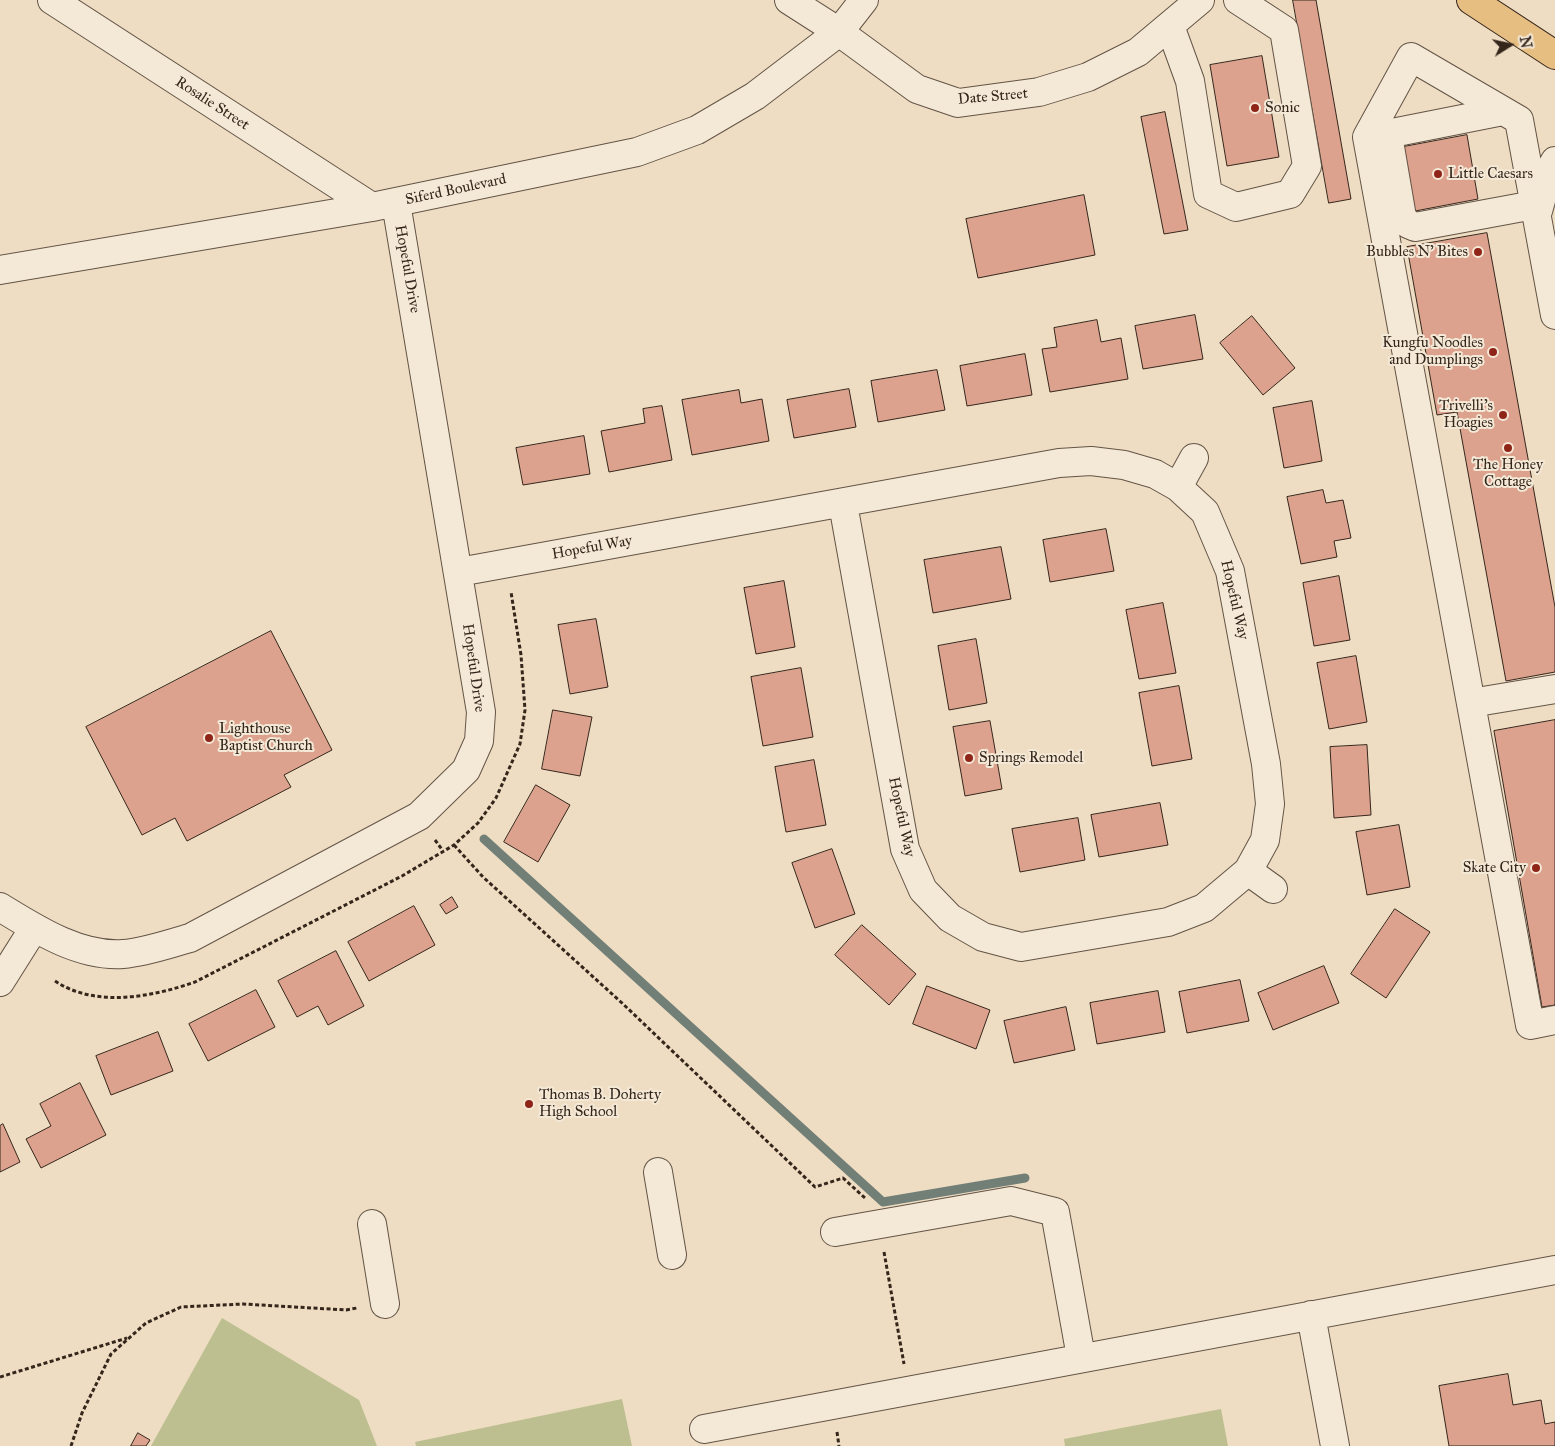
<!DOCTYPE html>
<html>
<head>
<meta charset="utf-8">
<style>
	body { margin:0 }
	#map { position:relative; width:1555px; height:1446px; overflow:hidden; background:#eeddc2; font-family:"IM FELL Great Primer",serif }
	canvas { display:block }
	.north { position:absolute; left:1485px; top:20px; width:50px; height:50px; -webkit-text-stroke:4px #f4e9d7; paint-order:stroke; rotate:80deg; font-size:14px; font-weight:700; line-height:20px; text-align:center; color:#35261c }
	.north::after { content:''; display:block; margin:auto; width:18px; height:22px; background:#35261c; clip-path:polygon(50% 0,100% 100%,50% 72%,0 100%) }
</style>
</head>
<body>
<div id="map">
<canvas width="1555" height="1446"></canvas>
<div class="north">N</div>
</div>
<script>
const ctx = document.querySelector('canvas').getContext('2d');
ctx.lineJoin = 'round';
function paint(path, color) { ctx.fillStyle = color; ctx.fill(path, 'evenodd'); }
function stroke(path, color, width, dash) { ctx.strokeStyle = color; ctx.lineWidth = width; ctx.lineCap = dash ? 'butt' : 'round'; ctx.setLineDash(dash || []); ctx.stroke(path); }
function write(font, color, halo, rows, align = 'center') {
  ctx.font = font + ' "IM FELL Great Primer",serif'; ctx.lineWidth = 4; ctx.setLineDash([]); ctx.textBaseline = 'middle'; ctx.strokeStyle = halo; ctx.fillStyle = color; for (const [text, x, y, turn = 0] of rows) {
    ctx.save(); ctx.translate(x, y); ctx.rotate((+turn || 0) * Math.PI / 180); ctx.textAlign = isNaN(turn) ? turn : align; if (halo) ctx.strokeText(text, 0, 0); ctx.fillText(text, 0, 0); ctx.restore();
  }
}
paint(new Path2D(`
	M222 1318 359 1400 377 1446H151Z
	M622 1399 632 1446H416L415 1442Z
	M1221 1409 1228 1446H1065L1064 1439Z`), '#bdbf90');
stroke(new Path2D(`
	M484 839 883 1202 1025 1178`), '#717f77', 9);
const building = new Path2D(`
	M1293 0H1316L1351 199 1329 203Z
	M1262 56 1279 157 1227 166 1210 65Z
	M1165 112 1188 230 1164 234 1141 117Z
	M1467 135 1478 199 1410 212 1398 148Z
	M1084 195 1095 255 978 278 966 219Z
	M1487 233 1555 607V672L1506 681 1457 412 1437 415 1407 247Z
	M1195 315 1203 359 1143 369 1135 326Z
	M1252 316 1295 368 1263 395 1220 343Z
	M1097 320 1101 342 1121 338 1128 379 1050 392 1042 349 1057 347 1054 328Z
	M1025 354 1032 395 967 406 960 366Z
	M937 370 945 410 878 422 871 381Z
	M849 389 856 427 794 438 787 400Z
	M739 390 741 403 762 399 769 441 692 455 682 400Z
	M1312 401 1322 461 1284 468 1273 408Z
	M662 406 672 460 609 472 601 431 645 423 643 409Z
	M584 436 590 474 523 485 516 448Z
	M1323 490 1326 503 1343 500 1351 538 1334 541 1337 557 1301 564 1287 497Z
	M1106 529 1114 571 1050 582 1043 540Z
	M1001 547 1011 599 933 613 924 560Z
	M1339 576 1350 640 1314 646 1303 583Z
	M784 581 795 647 756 654 744 588Z
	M1163 603 1176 673 1139 679 1126 610Z
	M596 619 608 687 570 694 558 625Z
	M271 631 332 750 284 775 291 787 187 841 175 818 142 835 86 727Z
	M976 639 987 703 949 710 938 646Z
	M1356 656 1367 722 1329 729 1317 663Z
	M801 668 813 737 763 746 751 677Z
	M1179 686 1192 759 1152 766 1139 693Z
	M553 710 592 717 580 776 542 769Z
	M1555 720V1005L1542 1007 1494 731Z
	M990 721 1002 789 965 796 953 727Z
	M1367 745 1371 815 1334 818 1330 747Z
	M814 760 826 825 786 832 775 767Z
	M536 785 570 805 538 862 504 842Z
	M1160 803 1168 845 1099 857 1091 815Z
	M1078 818 1085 860 1020 872 1012 829Z
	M1399 825 1410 887 1367 895 1356 832Z
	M832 849 855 914 815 928 792 863Z
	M452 897 458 907 446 914 440 905Z
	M414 906 435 945 369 981 348 942Z
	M1395 909 1430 932 1386 998 1351 974Z
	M862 925 916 974 889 1005 835 955Z
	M336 951 364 1006 328 1025 318 1006 297 1017 278 981Z
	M1324 966 1339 1003 1273 1030 1258 993Z
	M1240 980 1249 1021 1187 1033 1179 992Z
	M927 986 990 1010 976 1049 913 1024Z
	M256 990 275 1027 208 1061 189 1024Z
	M1158 991 1165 1032 1097 1044 1090 1003Z
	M1066 1007 1075 1050 1014 1063 1004 1021Z
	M158 1032 173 1071 111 1095 96 1056Z
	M80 1083 106 1135 41 1168 26 1139 51 1126 40 1104Z
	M3 1124 20 1162 0 1172V1126Z
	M1508 1374 1513 1405 1541 1400 1545 1424 1555 1422V1446H1449L1439 1386Z
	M138 1433 150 1440 146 1446H131Z`);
paint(building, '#dca28e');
stroke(building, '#35261c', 1);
const minor = new Path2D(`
	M52 0 372 207
	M789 0 839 32 917 89 958 103 1039 92 1088 77 1138 52 1200 0
	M1170 26 1190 81 1208 194 1236 207 1290 194 1307 166 1284 30 1238 0
	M1503 111 1392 133 1389 141 1402 217 1408 224 1415 227 1534 205
	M1538 211 1549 172 1555 161
	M0 270 372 207 637 152 697 130 755 96 839 32 864 0
	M1555 315 1519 120 1411 57 1367 137 1530 1025 1555 1020
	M1178 487 1194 458
	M459 572 1059 463 1091 461 1124 465 1155 474 1178 487 1205 512 1230 571 1266 764 1270 804 1265 840 1248 871 1204 908 1168 922 1021 947 983 937 950 918 923 890 905 849 843 504
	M1471 703 1555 689
	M1248 871 1273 889
	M0 907C36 929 79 957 123 954 146 952 168 944 190 938L419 816 466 770 479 741 481 712 396 203
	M0 982 34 928
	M658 1172 672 1255
	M372 1224 385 1304
	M835 1232 1011 1201 1055 1212 1081 1357
	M1311 1315 1335 1446
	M704 1429 1555 1270`);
const major = new Path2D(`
	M1471 0 1555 55`);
stroke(minor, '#635446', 30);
stroke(major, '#35261c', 30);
stroke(new Path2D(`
	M435 840 443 851
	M454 845 483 877 622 1003 815 1187 843 1178 865 1198
	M55 981C95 1008 152 997 195 982L402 876 454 845 478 823 496 798 520 744 525 710 521 655 511 592
	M884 1252 904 1364
	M0 1377 127 1338
	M837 1432 839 1446
	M71 1446 82 1413 111 1354 146 1323 181 1307 243 1304 346 1310 357 1308`), '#35261c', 3, [4, 2.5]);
stroke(minor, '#f4e9d7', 28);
stroke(major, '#e7be81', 28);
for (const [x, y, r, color] of [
	[1255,108,5,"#8f2418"],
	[1438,174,5,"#8f2418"],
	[1478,252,5,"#8f2418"],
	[1493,352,5,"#8f2418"],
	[1503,415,5,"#8f2418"],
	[1508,448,5,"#8f2418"],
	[209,738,5,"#8f2418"],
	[969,758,5,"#8f2418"],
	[1536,868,5,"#8f2418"],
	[529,1104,5,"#8f2418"]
]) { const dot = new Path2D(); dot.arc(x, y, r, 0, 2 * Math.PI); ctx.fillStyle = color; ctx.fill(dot); stroke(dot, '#f4e9d7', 2); }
write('15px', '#35261c', '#f4e9d7', [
	["Date Street",993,97,-5],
	["Rosalie Street",212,104,33],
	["Siferd Boulevard",456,190,-12],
	["Hopeful Drive",407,269,80],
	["Hopeful Way",592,548,-10],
	["Hopeful Way",1234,600,77],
	["Hopeful Drive",473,668,82],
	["Hopeful Way",901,817,78]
]);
write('15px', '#35261c', '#f4e9d7', [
	["Sonic",1265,108],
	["Little Caesars",1448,174],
	["Bubbles N' Bites",1468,252,"right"],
	["Kungfu Noodles",1483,343,"right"],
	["and Dumplings",1483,360,"right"],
	["Trivelli's",1493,406,"right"],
	["Hoagies",1493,423,"right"],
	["The Honey",1508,465,"center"],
	["Cottage",1508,482,"center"],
	["Lighthouse",219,729],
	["Baptist Church",219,746],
	["Springs Remodel",979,758],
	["Skate City",1526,868,"right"],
	["Thomas B. Doherty",539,1095],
	["High School",539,1112]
], 'left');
</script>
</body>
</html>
